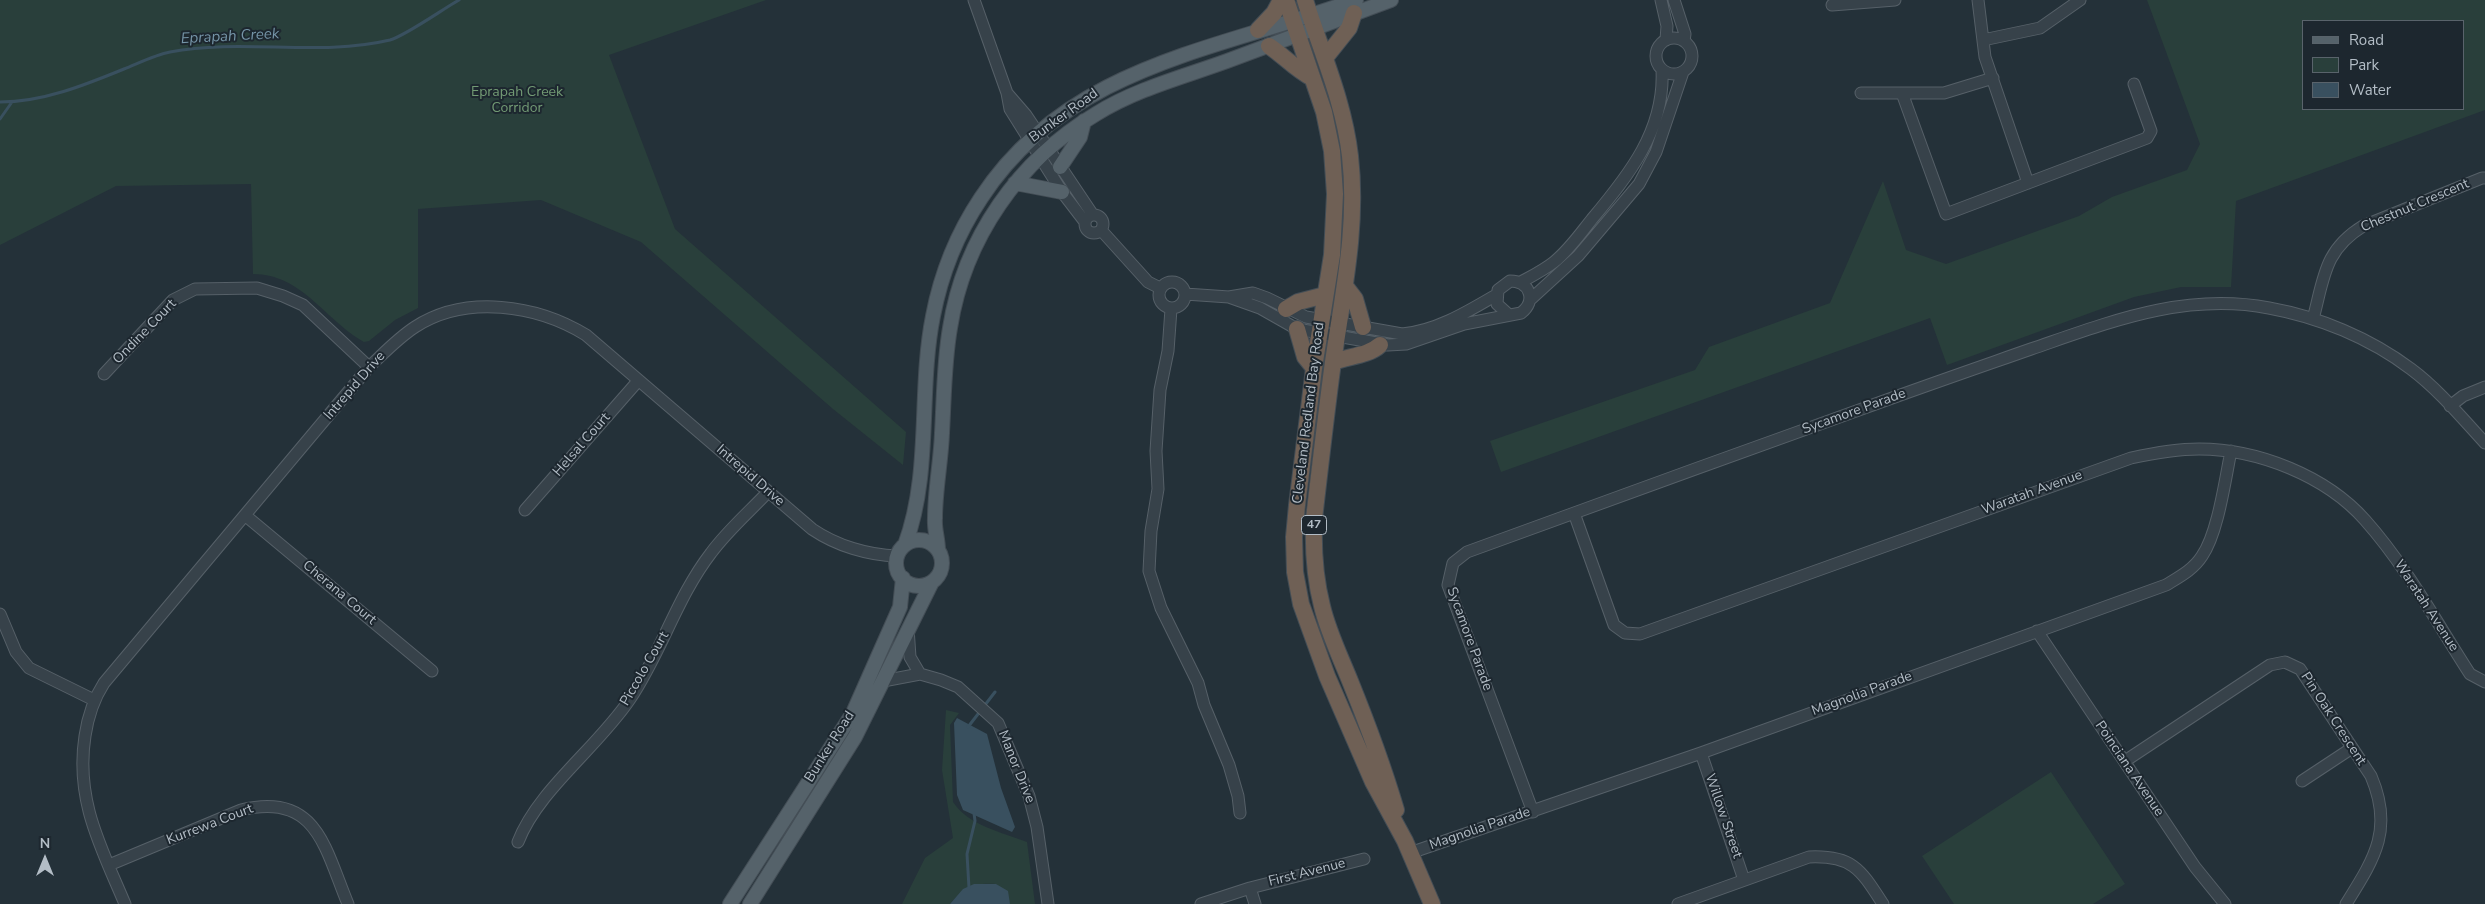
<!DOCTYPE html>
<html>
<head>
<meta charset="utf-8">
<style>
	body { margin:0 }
	#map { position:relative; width:2485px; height:904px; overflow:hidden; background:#243139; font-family:"Nunito Sans",sans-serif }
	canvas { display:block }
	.legend { position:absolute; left:2302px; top:20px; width:162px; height:90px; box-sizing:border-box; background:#1d272f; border:1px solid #59636b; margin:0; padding:6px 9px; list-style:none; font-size:15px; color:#b3bdc6 }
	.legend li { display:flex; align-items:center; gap:10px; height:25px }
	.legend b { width:25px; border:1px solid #59636b }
	.north { position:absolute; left:20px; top:834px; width:50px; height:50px; -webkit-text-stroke:4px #1d272f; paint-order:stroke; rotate:0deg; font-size:14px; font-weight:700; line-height:20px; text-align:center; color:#b3bdc6 }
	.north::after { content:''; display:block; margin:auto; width:18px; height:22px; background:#b3bdc6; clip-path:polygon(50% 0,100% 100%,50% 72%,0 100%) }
</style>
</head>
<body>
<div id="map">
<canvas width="2485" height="904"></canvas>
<ul class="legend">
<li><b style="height:6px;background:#55626a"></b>Road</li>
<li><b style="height:14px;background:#293f3b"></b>Park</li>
<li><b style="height:14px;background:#39505f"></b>Water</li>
</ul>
<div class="north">N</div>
</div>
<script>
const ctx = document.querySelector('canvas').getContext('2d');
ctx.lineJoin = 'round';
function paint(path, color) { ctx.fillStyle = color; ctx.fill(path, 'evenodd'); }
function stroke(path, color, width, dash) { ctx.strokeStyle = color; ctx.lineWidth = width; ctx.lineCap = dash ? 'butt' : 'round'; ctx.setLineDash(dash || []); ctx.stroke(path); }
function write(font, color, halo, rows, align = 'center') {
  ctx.font = font + ' "Nunito Sans",sans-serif'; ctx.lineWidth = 4; ctx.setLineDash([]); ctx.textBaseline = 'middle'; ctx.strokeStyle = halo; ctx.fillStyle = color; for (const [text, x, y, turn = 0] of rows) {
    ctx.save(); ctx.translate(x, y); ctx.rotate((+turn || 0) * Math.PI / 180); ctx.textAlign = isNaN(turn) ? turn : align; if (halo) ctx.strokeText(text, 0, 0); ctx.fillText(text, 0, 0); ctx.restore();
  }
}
paint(new Path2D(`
	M0 0H766L609 55 675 229 906 432 903 465 833 409 641 242 541 200 418 209V308L395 320 369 341 364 342C325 320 302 274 253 274L251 184 116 186 0 245Z
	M2147 0H2485V110L2236 201 2231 287H2181L2134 297 1947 365 1930 318 1501 472 1490 441 1695 370 1709 347 1830 303 1883 181 1906 250 1946 264 2079 216 2112 197 2187 170 2200 144ZM2304 21H2464V109H2304Z
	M946 710 959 713 950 725 953 802C969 826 1002 832 1027 842L1035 904H1010L996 884C972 883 966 886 950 904H902L925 858 953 838 942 770Z
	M2051 772 2125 884 2093 904H1954L1922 856Z`), '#293f3b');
paint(new Path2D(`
	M957 718 987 734 1001 788 1015 827 1012 832 963 810 957 795 954 723Z
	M974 884H996L1008 891 1010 904H950L963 889Z`), '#39505f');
stroke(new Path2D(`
	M0 102C43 102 85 85 124 69 139 63 155 55 170 52 243 38 318 57 390 40 405 36 443 9 459 0
	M0 119 12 102
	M968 727 995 692
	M969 888 967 854 975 821 974 813`), '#39505f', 3);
const minor = new Path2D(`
	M974 0 1007 93 1010 109 1062 192 1085 222
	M1661 0 1667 26 1666 40
	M1674 0 1685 34 1684 41
	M1978 0 1985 57 2028 183
	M1832 5 1895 0
	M1656 56a18 18 0 1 1 36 0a18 18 0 1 1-36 0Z
	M1983 40 2040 28 2080 0
	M1007 93 1026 115 1093 215
	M1861 93H1944L1993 78
	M1902 93 1946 214 2147 138 2151 131 2134 84
	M1085 224a9 9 0 1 1 18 0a9 9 0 1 1-18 0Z
	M1101 230 1148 282 1160 288
	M1159 295a13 13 0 1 1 26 0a13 13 0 1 1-26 0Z
	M1521 282C1532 276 1544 270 1554 262 1569 250 1580 234 1592 219 1629 175 1665 130 1662 70
	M1185 294 1229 297 1253 293 1267 298 1306 317 1402 334C1436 331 1467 312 1496 295
	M1229 297 1260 308 1297 329 1388 345 1406 344 1464 324 1521 313C1537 301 1530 281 1510 281L1498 290 1497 304 1508 314
	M1531 299 1578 256 1639 184 1656 152 1683 72
	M1171 309 1168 351 1160 390 1156 451 1158 489 1151 531 1149 571 1161 608 1198 683 1204 705 1229 765 1238 796 1240 813
	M2313 319C2324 278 2324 250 2363 226L2482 178H2485
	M104 374 173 300 195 289 257 288 283 296 303 305 369 367
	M2450 406 2463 396 2485 387
	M525 510 638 381
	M1574 513 1614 625 1625 633 1640 634 2131 458C2154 453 2176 449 2199 449 2258 449 2326 476 2365 520 2406 566 2437 623 2470 674L2485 682
	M246 516 432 671
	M0 614 16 652 29 668 94 700
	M908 628 910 657 920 674
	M2037 631 2195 867 2225 904
	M883 681 920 674 941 680 958 687 998 723 1029 796 1037 827 1048 904
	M1701 753 1744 880
	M2125 761 2270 665 2285 662 2300 669 2371 776C2394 830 2374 859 2346 904
	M2302 781 2352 748
	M1533 812 1448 585 1453 563 1467 552C1598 504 1728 457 1859 410 1916 389 1974 369 2031 349 2110 322 2184 292 2269 308 2319 317 2370 338 2411 369 2438 389 2462 418 2485 443
	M518 842C538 790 598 747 630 699 661 653 677 597 711 553 727 531 749 512 768 492
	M1410 853 1701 753 2166 585C2179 577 2193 570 2202 556 2218 533 2225 480 2231 451
	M109 865 241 810C317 791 325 849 348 904
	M1250 888 1255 904
	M125 904C101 847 75 800 85 736 88 716 93 700 104 683L369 367C384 353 398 338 415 327 466 294 537 305 586 335L812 529C837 546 868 555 897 556
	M1201 904 1250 888 1364 859
	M1678 904 1809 857C1853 855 1861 870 1883 904`);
const major = new Path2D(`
	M1060 167 1080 137 1084 121
	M1015 183 1062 192
	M896 563a23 23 0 1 1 46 0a23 23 0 1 1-46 0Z
	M905 545C932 472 918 391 933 316 941 274 957 234 981 198 1068 65 1218 50 1356 0
	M938 550C938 539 934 529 935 518 935 490 941 461 942 433 944 398 944 362 950 328 964 238 1019 160 1096 114 1136 89 1183 77 1227 61 1282 41 1336 20 1391 0
	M730 904 853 713 900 607 903 578
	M750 904 855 737 932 582`);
const highway = new Path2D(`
	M1286 0 1324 112 1332 151 1335 194 1332 255 1314 368 1297 505 1294 537 1295 572 1301 604 1327 676 1373 782 1405 841 1432 904
	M1305 0C1321 51 1344 102 1350 156 1358 226 1343 293 1333 362 1326 414 1320 467 1314 519 1313 548 1315 579 1322 606 1328 632 1340 656 1350 681 1367 723 1383 766 1396 810
	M1258 30 1274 13 1281 0
	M1269 46C1284 56 1295 69 1312 78
	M1325 58 1349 28 1354 13
	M1345 286 1355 299 1363 327
	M1286 309 1298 302 1325 295
	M1297 329 1305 357 1314 368
	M1333 362C1349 356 1368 356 1380 345`);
stroke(minor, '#566068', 13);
stroke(major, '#444e56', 16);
stroke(highway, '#434d55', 18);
stroke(minor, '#37424a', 11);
stroke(major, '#55626a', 14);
stroke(highway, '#6f6055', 16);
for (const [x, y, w] of [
	[1314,525,25]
]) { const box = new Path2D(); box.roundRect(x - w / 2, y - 9.5, w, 19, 4); ctx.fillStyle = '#1d272f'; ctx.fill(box); stroke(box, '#b3bdc6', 1); }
write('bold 12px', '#b3bdc6', null, [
	["47",1314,525]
]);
write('14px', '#729a74', '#1d272f', [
	["Eprapah Creek",517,93],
	["Corridor",517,109]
]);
write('14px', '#b3bdc6', '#1d272f', [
	["Bunker Road",1064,116,-36],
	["Chestnut Crescent",2415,206,-23],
	["Ondine Court",145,332,-46],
	["Intrepid Drive",355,386,-49],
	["Sycamore Parade",1854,412,-20],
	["Cleveland Redland Bay Road",1309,413,-83],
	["Helsal Court",582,445,-49],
	["Intrepid Drive",750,476,41],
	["Waratah Avenue",2032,493,-20],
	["Cherana Court",339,593,40],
	["Waratah Avenue",2426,606,57],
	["Sycamore Parade",1469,639,70],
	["Piccolo Court",645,669,-60],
	["Magnolia Parade",1862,694,-20],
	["Pin Oak Crescent",2333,719,57],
	["Bunker Road",830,747,-58],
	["Manor Drive",1016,767,68],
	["Poinciana Avenue",2129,769,56],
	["Willow Street",1723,816,71],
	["Kurrewa Court",210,825,-21],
	["Magnolia Parade",1480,829,-19],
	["First Avenue",1307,873,-14]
]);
write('italic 15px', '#7594a7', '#1d272f', [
	["Eprapah Creek",230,37,-3]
]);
</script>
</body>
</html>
